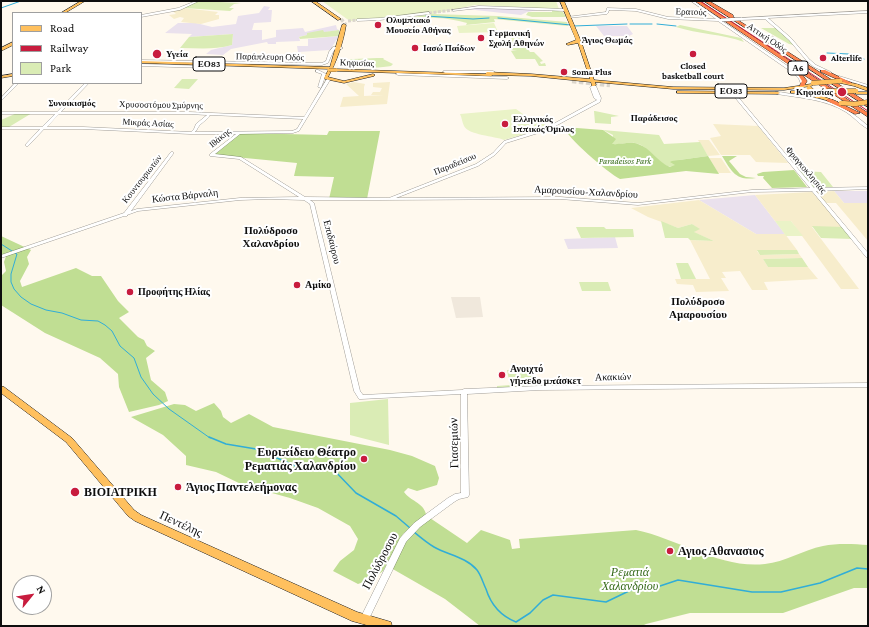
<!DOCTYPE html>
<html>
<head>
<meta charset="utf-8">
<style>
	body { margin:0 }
	#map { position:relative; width:869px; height:627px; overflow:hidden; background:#fff9ee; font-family:"Crimson Pro",serif }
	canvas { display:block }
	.frame { position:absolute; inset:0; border:2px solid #0e0e0e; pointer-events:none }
	.legend { position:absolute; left:12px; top:12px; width:130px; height:72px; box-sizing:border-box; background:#fff; border:1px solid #9f9f9f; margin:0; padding:5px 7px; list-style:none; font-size:12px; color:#0e0e0e }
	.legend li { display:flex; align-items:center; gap:8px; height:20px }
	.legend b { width:20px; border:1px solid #9f9f9f }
	.north { position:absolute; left:12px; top:575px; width:40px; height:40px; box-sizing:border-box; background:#fff; border:1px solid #9f9f9f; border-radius:50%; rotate:60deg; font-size:11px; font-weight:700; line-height:16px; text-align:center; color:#0e0e0e }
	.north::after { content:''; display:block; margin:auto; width:14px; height:18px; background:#c81c3e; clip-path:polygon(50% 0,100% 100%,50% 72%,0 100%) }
</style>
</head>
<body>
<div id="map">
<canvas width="869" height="627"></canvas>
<div class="frame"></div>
<ul class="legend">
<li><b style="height:5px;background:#ffc05e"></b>Road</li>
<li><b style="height:5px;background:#c81c3e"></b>Railway</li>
<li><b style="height:11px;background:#daecb5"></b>Park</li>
</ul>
<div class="north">N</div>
</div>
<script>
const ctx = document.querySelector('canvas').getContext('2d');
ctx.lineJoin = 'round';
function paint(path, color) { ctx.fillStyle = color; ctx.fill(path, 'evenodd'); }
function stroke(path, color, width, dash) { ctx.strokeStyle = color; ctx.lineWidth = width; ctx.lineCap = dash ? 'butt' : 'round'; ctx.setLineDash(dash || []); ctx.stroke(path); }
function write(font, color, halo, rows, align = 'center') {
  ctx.font = font + ' "Crimson Pro",serif'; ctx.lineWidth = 4; ctx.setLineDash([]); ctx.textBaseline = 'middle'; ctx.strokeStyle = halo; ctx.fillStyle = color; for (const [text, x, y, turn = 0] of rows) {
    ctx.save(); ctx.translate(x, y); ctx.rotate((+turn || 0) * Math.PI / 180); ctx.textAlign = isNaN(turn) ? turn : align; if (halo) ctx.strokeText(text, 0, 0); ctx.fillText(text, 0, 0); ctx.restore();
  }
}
paint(new Path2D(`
	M264 6 270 7 268 10H272L271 22 254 23 252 30H262V40L276 37V30L303 28 305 32 336 25 337 29 339 30 307 35 299 37 300 41 276 42V44H268L267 42 231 49 223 55 206 54 211 50 232 45 233 34 189 37 192 34 165 33 178 23H196L212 27 236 24 238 16 259 13Z
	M473 7 538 10 527 12 521 15 466 9Z
	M596 26H627L633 34 629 36H604Z
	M339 36 330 50 298 52 297 46H308V39Z
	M834 191H868V203H844Z
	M755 195 785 234H756L699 200Z
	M615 237 618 248 568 249 564 239Z`), '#eae1ed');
paint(new Path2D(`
	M184 8 218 12 215 15H219V19L201 24 181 22 184 18 180 17 174 19 169 15 176 14 173 11Z
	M354 82 365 84 364 87V96L384 95H371L373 92H380L382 88 373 87V83L390 82 387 104 340 107 343 97 359 96 346 84Z
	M713 124 758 126 788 163 756 162 750 155H721L710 138 721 136Z
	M698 140H709L720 155 708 156Z
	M709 158H721L731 173H718Z
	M834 191 844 203H868V241L836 203H826L816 192Z
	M812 192 844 227H812L859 289H841L791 221H775L755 195Z
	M699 200 756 234H785L797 250 757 251 760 255 799 254 802 258 763 259 768 267H808L818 279 764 282 768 290H752L740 271 722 272 726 278H721L729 291 696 292 693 285 677 284 675 279H710L690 240 714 241 693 232 699 229 692 224 678 228 648 217 631 208Z`), '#f7edcc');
paint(new Path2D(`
	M199 1 241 3 234 4 229 8H234L230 11 184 8Z
	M552 10 563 12 566 17H532L526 15 528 12H552Z
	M431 14 498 16 567 22 568 26 494 19 495 22 466 25 467 23C456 20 446 18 435 18 424 17 418 20 408 18Z
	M680 25 741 38 744 42C722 34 698 34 676 27Z
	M761 28H776L794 45 789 44Z
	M323 30 324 32 339 30V36L300 39 299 37 307 35V33Z
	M233 34 232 45C214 50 198 48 180 48L189 37Z
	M526 47 530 52H534L543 61 540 62 541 64 545 63 546 66H539L535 59H516L511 51H517L510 50 509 48Z
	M377 58H384L383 59 393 64 391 66C382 68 357 69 350 63V59H353Z
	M182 79H198L189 89 174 88Z
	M594 111H595L619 116 611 117V124L595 123Z
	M17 113H32L9 127H1V120Z
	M603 130 659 135 664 144 700 142 708 156 679 160 674 167C661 168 652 151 641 145 631 140 622 145 612 144L613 135Z
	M800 171 821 172 833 187H813Z
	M661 221 678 228 692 224 700 229 694 232 714 241 690 240 688 238H665Z
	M812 226 844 227 853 239 821 238Z
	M576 227H604L606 229H633L634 237 581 238Z
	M757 250H797L799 254 760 255Z
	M802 258 808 267H768L763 259Z
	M676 263H688L696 279H681Z
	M579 282H608L611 291H582Z
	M532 369 536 385 497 388V386L510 385 507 370Z
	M388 399 389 445 350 435V403Z`), '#daecb5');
paint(new Path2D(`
	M564 127 603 130 616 139 612 144C621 145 629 141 638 144 651 148 657 162 670 167L675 165 670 162 672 161 708 156 719 174 686 171 620 179C608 173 566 137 564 127Z
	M329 131H380L367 199H329L334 177 294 176 297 163 214 155 241 133 327 135Z
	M722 156H737L729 161 740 174 746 177 756 178C736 181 732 172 722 156Z
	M794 170 807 187 772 188 763 178 764 176H758L757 174 763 172Z
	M1 236 31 250 27 257 29 264 20 281 22 287 76 268 92 276H101L118 301 129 312 119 318 138 337 144 340 147 346 155 351 146 358 151 380 165 392 168 401 159 405 129 412 119 387 118 374 100 358 45 333 1 305V276L6 271 4 262 6 256 1 254Z
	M214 403 221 411 223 417 231 423 249 414 273 427 390 450 412 456 435 466 439 478 437 485 417 491 408 488 404 492C410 501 423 502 426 514L403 534 383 571 374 578 358 584 333 571 340 561 354 550 358 539 350 526 318 508 290 498 243 485 216 472 186 465V456L163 435 131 417 174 404 185 405 196 411Z
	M430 518 467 543 481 530 510 540 512 549 520 548 519 539 636 530C679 539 720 569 765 564 785 562 803 550 823 546 837 543 854 544 868 545V588H854L783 613H690L646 624 642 626H480L445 599 391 568 408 538Z`), '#c0de93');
paint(new Path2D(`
	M322 1H556L559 9 475 5 432 14 428 13 351 21 347 19Z
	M494 23 498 32 459 33 457 26Z
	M520 35 528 45 513 46 506 36Z
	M516 109 523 114 552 126 504 140C495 136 468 135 464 126 462 122 462 118 460 114Z
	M775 221H791L803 236H786Z`), '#eaf3c7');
paint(new Path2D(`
	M451 297H480L483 317 456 318Z`), '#f0e8dc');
stroke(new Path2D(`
	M1 8 21 1
	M426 16 473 19 489 18
	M498 18 571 25
	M630 24H652
	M657 24 676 26
	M574 26 627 24
	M827 53 849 54 864 59
	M1 244 12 251
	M15 253 17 254 11 274V282L14 289 21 297 31 304 46 310 62 313 81 320 98 321 105 325 112 331 120 346 134 358 141 377 153 394 169 409 210 438`), '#31add7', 1);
stroke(new Path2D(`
	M209 437 226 444 256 449 298 467 320 466 332 468 356 493 396 516 410 528
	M414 532C420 537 427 543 434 547 448 555 466 557 477 570 481 575 483 583 486 589 491 605 501 616 516 622L530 613 543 600 553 595 606 602 631 590H648L678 580 752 592H781L820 583 857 568 868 569`), '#31add7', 1.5);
stroke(new Path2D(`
	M429 13 453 10
	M348 21 357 20`), '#dbd6cc', 3, [3, 1.5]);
stroke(new Path2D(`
	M341 19 346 25`), '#dbd6cc', 3.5, [3.5, 2]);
stroke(new Path2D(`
	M572 81 610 85`), '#dbd6cc', 4.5, [4.5, 2.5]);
stroke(new Path2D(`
	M771 37 773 39`), '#dbd6cc', 4.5, [4.5, 2]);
const minor = new Path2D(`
	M196 1H199L180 10 141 17V15L178 8Z
	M691 1H694L720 19H723L722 21 795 71 803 79V84H801L799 79 793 73 718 21 668 19 636 11 612 10H609L608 13 607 14 568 18 567 17 606 12 607 8 636 9 668 17 716 19Z
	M479 6 566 9 567 10 566 11 479 8 453 11 452 10Z
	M868 11V13L768 18 791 38 809 59 816 65 831 72V74H830L814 67 807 61 789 40 765 19 741 20 740 19 741 18Z
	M429 12 430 14 380 20 357 21 356 20 357 19 380 18Z
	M333 47H341L343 48 341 49H335L333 52 328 63 322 65 141 62V60L322 63 326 61 329 52Z
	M141 64 208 66 210 67 208 68 141 66Z
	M316 70H318L326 74 321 88 318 87 322 74 316 72Z
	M444 71H493L495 72 493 73H445L443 72Z
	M397 73 507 77 509 78 507 79 398 75 396 74Z
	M839 76 868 85V87L839 78Z
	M327 79 330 80 299 131 293 133 240 134 215 154 241 157 305 197 389 198 476 164 493 153 504 141 546 128 597 100 594 98 590 87 594 85 596 86 601 98 600 102 548 130 506 143 495 155 478 166 396 198 560 197 638 203 752 190 810 188 732 94 731 93 733 92H734L814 188 868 187V189L816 191 868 253V257H866L812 191 752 192 638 205 560 199 378 200H310L314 203 360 391 363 395 462 390 464 389H466L539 386 868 383V387L539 390 467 394 469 495 468 497 459 499 454 502 420 527 406 542 367 623 364 624 361 623 360 620 361 617 400 538 414 523 448 498 455 494 461 493V394L361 399H359L354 391 310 204 304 200 269 199 240 200 138 211 127 215V216H124L1 258V255L124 213 171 152H173V154L131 211 137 209 240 198 299 197 239 159 210 156V154L236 134H190L83 129H44L28 146H26V144L40 129H1V127H42L55 114H1V112H57L85 83H89L61 112H189L304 117ZM59 114H189L207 115 196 124 194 129 191 132 83 127H47ZM210 115 303 119 297 129 292 131 195 132C198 129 198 126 201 124 204 121 208 119 210 115Z
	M15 83H19L1 101V98Z
	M776 92C783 92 790 94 798 95 827 99 846 106 868 126V129C860 125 854 117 846 112 825 99 800 98 777 94L775 93Z`);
const major = new Path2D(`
	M81 1H85L65 13H61Z
	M311 1H315L341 19 338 20Z
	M560 1H564L582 44 594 80 673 87 784 88 811 84 813 85 811 86 784 90 673 89 595 82 596 85 594 86H592L591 82 531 76 493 75 491 76 336 71 334 70 336 69 485 74 487 72 531 74 590 79 578 43 568 45 566 44 576 40Z
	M344 24 346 25C343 43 337 61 328 77L344 81 373 74 375 75 374 76 344 83 325 79 324 78 329 69 141 63V61L330 67 342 25Z
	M13 42V45L1 51V48Z
	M13 74V76L1 78V76Z
	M840 81 857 84 868 88V91L854 86 840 83Z
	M677 91 778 92 780 93 778 94 679 93H677Z
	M791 91H829L831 92 829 93H791Z
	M856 92H868V94H856Z
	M815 95H819L838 102 836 103 815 97Z
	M1 386 4 387 72 438 134 510 141 515 357 612 391 622 392 626H370L352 621 135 521 128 516 66 442 1 393Z`);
const highway = new Path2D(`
	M695 1H700L868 113V117L801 73 807 81 804 86H800V85L802 81 797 73 800 72Z
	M704 1H709L733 15V17L868 103V107Z
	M821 70H825L852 83 848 84 821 72Z
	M827 99H831L860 113 855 114 827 101Z`);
stroke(minor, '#414141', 0.5);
stroke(major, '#1f1f1f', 1);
stroke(highway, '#1f1f1f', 1);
paint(minor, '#fff');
paint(major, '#ffc05e');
paint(highway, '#fe834d');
stroke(new Path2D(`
	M700 1 868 111`), '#c81c3e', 1);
const minorBridge = new Path2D(`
	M722 20 741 19`);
const majorBridgeFar1 = new Path2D(`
	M329 70H336`);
const majorBridge = new Path2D(`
	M813 83 840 81
	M809 88 817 96
	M827 91H856
	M841 103 855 104 868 102`);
stroke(minorBridge, '#414141', 3.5, []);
stroke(majorBridgeFar1, '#1f1f1f', 4, []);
stroke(majorBridge, '#1f1f1f', 5, []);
stroke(minorBridge, '#fff', 3);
stroke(majorBridgeFar1, '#ffc05e', 3.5);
stroke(majorBridge, '#ffc05e', 4.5);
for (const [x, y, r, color] of [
	[378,25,4,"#c81c3e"],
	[481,38,4,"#c81c3e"],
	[415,48,4,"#c81c3e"],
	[157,54,5,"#c81c3e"],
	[693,54,4,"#c81c3e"],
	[823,58,4,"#c81c3e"],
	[564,72,4,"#c81c3e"],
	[842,92,5,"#c81c3e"],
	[505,124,4,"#c81c3e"],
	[297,285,4,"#c81c3e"],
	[130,292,4,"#c81c3e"],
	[502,375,4,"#c81c3e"],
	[364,459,4,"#c81c3e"],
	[178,487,4,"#c81c3e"],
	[75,492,5,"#c81c3e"],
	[670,551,4,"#c81c3e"]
]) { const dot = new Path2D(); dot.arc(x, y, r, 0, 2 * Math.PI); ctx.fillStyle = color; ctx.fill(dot); stroke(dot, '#fff', 1.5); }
write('9px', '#0e0e0e', '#fff', [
	["Ερατούς",691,12,2],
	["Αττική Οδός",767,38,34],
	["Παράπλευρη Οδός",270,57,1],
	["Κηφισίας",357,63,2],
	["Χρυσοστόμου Σμύρνης",161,105,1],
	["Μικράς Ασίας",148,123,3],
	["Ιθάκης",220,138,-40],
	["Παραδείσου",455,164,-22],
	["Φραγκοκλησιάς",806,170,50],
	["Κουντουριωτών",142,179,-52]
]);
write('bold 9px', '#0e0e0e', '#fff', [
	["Ολυμπιακό",386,20],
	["Μουσείο Αθήνας",386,30],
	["Γερμανική",489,33],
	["Σχολή Αθηνών",489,43],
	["Ιασώ Παίδων",423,48],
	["Υγεία",166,54],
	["Alterlife",831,58],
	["Closed",693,66,"center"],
	["basketball court",693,76,"center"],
	["Soma Plus",572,72],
	["Κηφισίας",833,92,"right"],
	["Ελληνικός",513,119],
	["Ιππικός Όμιλος",513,129]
], 'left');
write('bold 9px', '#0e0e0e', '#fff', [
	["Άγιος Θωμάς",607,40],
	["Συνοικισμός",72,103],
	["Παράδεισος",654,118]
]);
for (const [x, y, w] of [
	[209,64,32],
	[798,68,20],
	[731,91,32]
]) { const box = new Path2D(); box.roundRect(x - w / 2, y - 7, w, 14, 3); ctx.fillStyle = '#fff'; ctx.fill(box); stroke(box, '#0e0e0e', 1); }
write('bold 9px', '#0e0e0e', null, [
	["ΕΟ83",209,64],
	["Α6",798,68],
	["ΕΟ83",731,91]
]);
write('italic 9px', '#366a19', '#fff', [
	["Paradeisos Park",625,161]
]);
write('10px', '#0e0e0e', '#fff', [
	["Αμαρουσίου-Χαλανδρίου",586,192,3],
	["Κώστα Βάρναλη",185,196,-6],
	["Επιδαύρου",332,242,76],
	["Ακακιών",613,377,-1]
]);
write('bold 10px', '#0e0e0e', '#fff', [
	["Αμίκο",305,285],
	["Προφήτης Ηλίας",138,292],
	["Ανοιχτό",510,369],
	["γήπεδο μπάσκετ",510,381]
], 'left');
write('bold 11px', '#0e0e0e', '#fff', [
	["Πολύδροσο",271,231],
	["Χαλανδρίου",271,244],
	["Πολύδροσο",698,302],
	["Αμαρουσίου",698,315]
]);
write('12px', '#0e0e0e', '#fff', [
	["Γιασεμιών",454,443,-91],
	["Πεντέλης",181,524,25],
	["Πολύδροσου",380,561,-62]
]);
write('bold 12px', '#0e0e0e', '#fff', [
	["Ευριπίδειο Θέατρο",356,452,"right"],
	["Ρεματιάς Χαλανδρίου",356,466,"right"],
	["Άγιος Παντελεήμονας",186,487],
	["ΒΙΟΙΑΤΡΙΚΗ",84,492],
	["Αγιος Αθανασιος",678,551]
], 'left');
write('italic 12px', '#366a19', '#fff', [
	["Ρεματιά",630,572],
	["Χαλανδρίου",630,586]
]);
</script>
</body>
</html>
